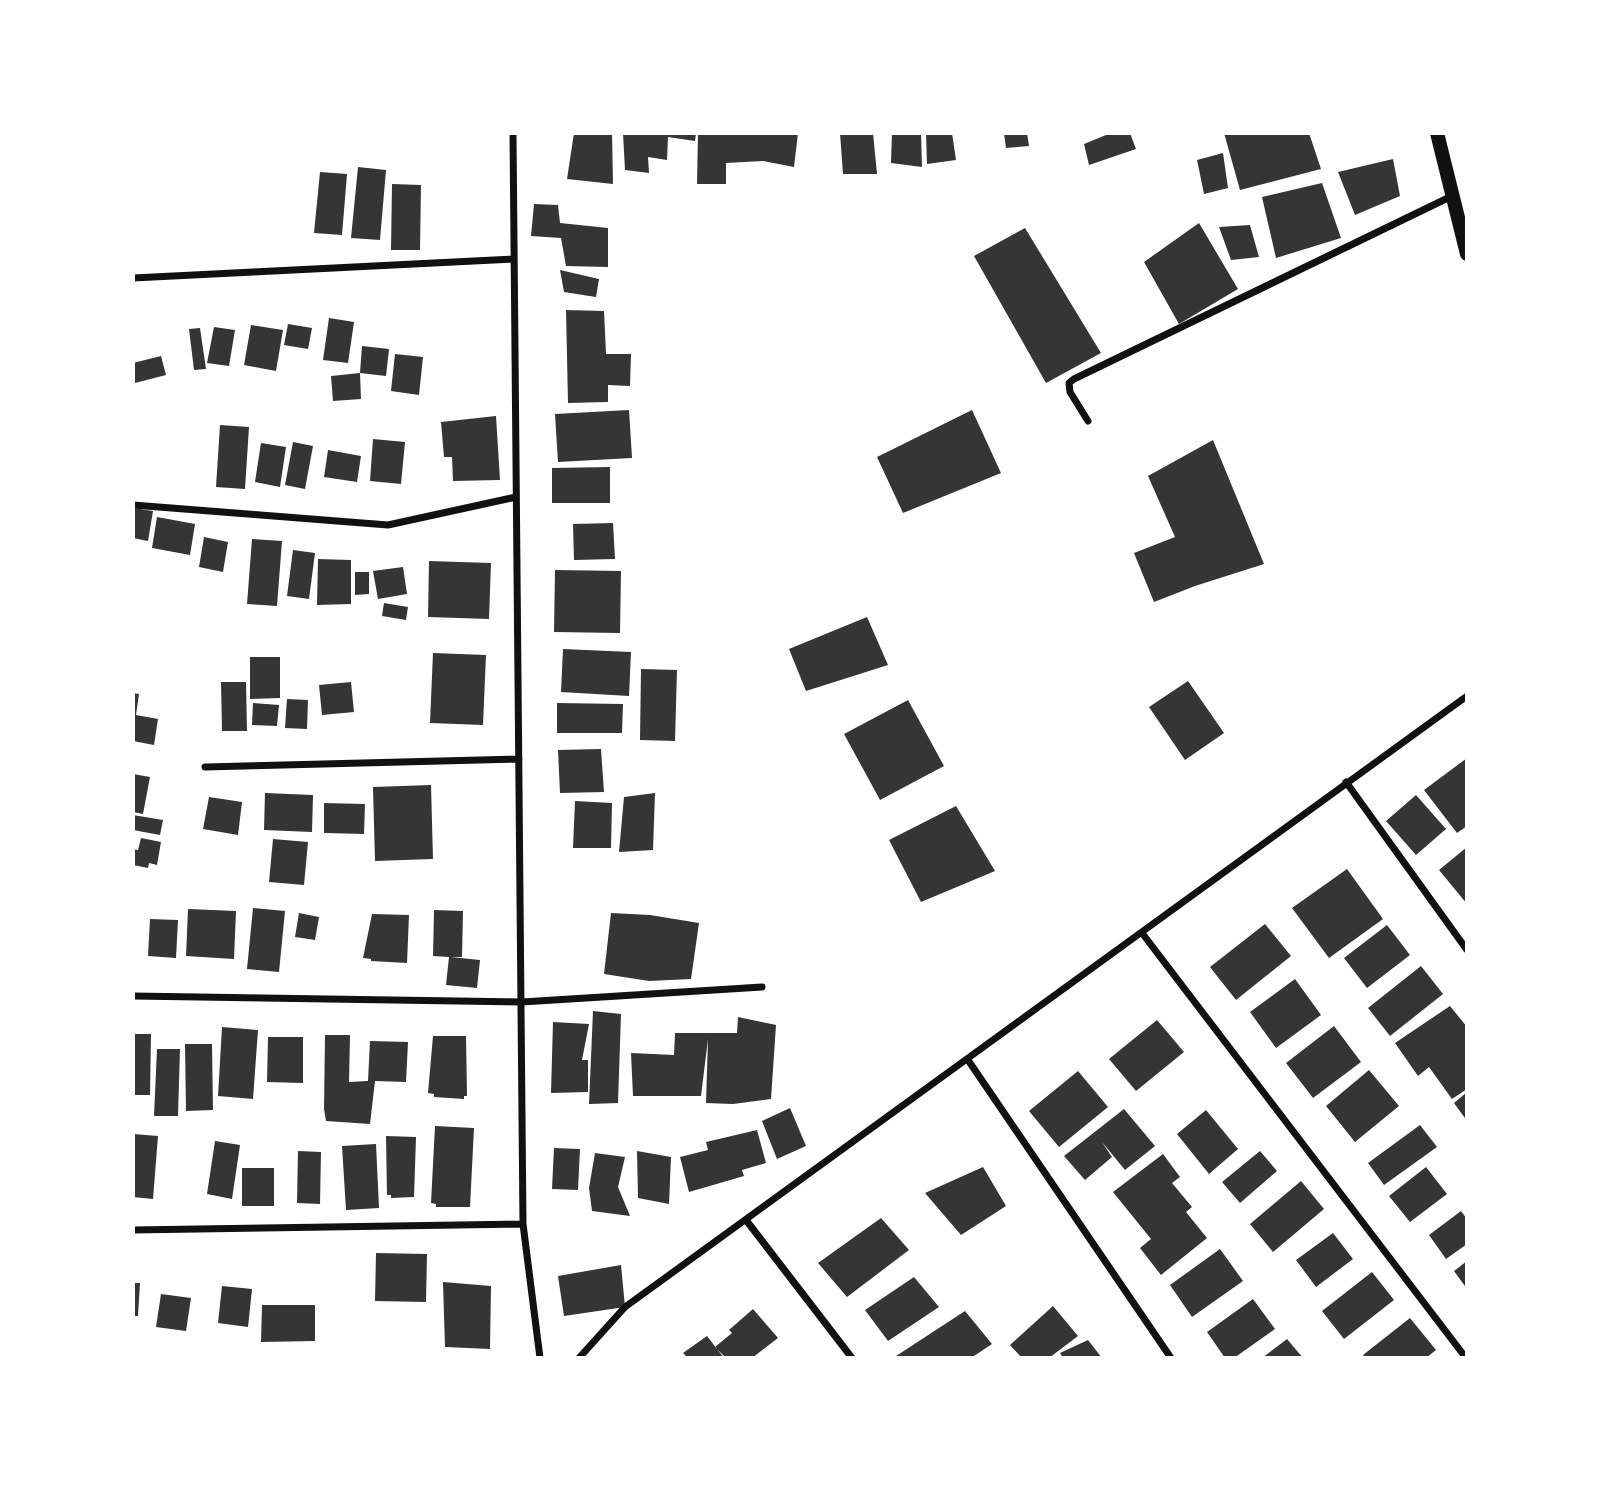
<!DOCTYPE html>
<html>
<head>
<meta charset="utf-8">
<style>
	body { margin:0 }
	#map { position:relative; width:1600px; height:1491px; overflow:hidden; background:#fff; font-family:Raleway,sans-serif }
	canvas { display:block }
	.frame { position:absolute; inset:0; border:135px solid #fff; pointer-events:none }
</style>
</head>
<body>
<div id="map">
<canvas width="1600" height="1491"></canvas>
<div class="frame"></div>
</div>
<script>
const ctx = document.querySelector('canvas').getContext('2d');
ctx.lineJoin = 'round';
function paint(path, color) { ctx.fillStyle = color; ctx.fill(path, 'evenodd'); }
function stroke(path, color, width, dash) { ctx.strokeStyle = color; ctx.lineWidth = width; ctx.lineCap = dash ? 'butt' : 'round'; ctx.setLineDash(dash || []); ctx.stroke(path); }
paint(new Path2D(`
	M574 133H612L613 184 567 179Z
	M623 133H696L695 141 668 137 667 160 648 157 649 173 625 170Z
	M698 133H798L794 167 763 161 726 163V184H697Z
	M840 133H873L877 174H843Z
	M892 133H921L922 167 891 163Z
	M926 133H952L956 160 927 164Z
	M1004 133H1027L1029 146 1006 148Z
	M1111 133H1130L1136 149 1089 165 1084 144Z
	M1224 133H1309L1321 169 1240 190Z
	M1223 153 1228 188 1204 194 1197 160Z
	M1393 159 1400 196 1355 215 1338 172Z
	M358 167 386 170 380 240 351 238Z
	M320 172 347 174 342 235 314 233Z
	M1322 183 1341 238 1276 258 1262 197Z
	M392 184 421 185 420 250H391Z
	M534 204 558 205 560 223 608 228V267L566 266 561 238 531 236Z
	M1199 223 1238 289 1179 324 1144 262Z
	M1250 225 1259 257 1231 260 1219 227Z
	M1025 228 1101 353 1046 383 974 256Z
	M560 270 599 279 596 297 564 292Z
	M566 310 604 311 606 354H631L630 386 608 385V402L568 403Z
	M329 318 354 322 348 363 323 360Z
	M288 324 312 328 308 349 284 345Z
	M251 325 283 330 276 371 244 365Z
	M214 327 235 330 229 366 207 363Z
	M200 328 206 369 194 370 189 329Z
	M362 346 389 349 386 376 360 373Z
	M395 354 423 357 419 395 391 391Z
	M161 356 166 375 135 383 133 363Z
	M360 373 361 399 333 401 331 376Z
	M629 410 632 458 558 462 555 414Z
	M972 410 1001 473 903 513 877 457Z
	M496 416 500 480 453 481 452 457H444L441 422Z
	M220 425 249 427 245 489 216 487Z
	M373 439 405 442 401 484 370 481Z
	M1213 440 1264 564 1195 586 1154 602 1134 553 1175 537 1148 476Z
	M293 442 313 446 305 489 285 485Z
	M261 443 286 447 280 487 255 482Z
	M328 450 361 456 357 482 324 477Z
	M610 467V503H552V468Z
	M133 508 153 511 148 541 133 538Z
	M157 517 195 524 190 555 152 548Z
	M613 523 615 559 574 560 573 524Z
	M204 537 228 542 223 572 199 567Z
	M252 539 282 541 277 606 247 604Z
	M293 550 315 553 309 599 287 596Z
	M318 559 351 560V604L317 605Z
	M429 561 491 563 489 619 428 617Z
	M403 567 407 594 378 599 373 571Z
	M555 570 621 571 620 633 554 632Z
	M355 572H369V594L355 595Z
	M384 603 408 607 406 620 382 616Z
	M867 617 888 665 806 691 789 649Z
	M563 649 631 652 629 696 561 692Z
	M433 653 486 655 483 725 430 723Z
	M250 657H280V698L250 699Z
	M641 669 677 670 675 741 640 740Z
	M1188 681 1224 733 1185 760 1149 707Z
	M221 682H246L247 731H222Z
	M351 682 354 712 322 715 319 685Z
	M133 693 139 694 136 715 158 719 154 745 133 741Z
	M287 699 308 700 307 729 285 728Z
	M908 700 944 766 880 800 844 734Z
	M253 703 279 705 277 726 252 725Z
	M557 703 623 704 622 733H557Z
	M601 749 604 792 560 793 558 750Z
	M1467 758V826L1457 833 1424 790Z
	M133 774 150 777 143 814 133 812Z
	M431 785 433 859 375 861 373 787Z
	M265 793 313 795 312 832 264 830Z
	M655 793 653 850 619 852 624 797Z
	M1416 795 1446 829 1416 855 1386 821Z
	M209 797 242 802 238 835 203 829Z
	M575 801 612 803 611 848H573Z
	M324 803 365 804 364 834 324 833Z
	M956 806 995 871 921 902 889 840Z
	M133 815 163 820 160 835 133 830Z
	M141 838 161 842 157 865 149 863 148 868 133 865V849L138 850Z
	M273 839 308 842 304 885 269 882Z
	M1467 847V904L1439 870Z
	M1347 869 1383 919 1329 958 1292 908Z
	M253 908 285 911 279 972 247 969Z
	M188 909 236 911 234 959 186 956Z
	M434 910 463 911 462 957H451L480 960 477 988 446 985 449 957 433 956Z
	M299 913 319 917 315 940 295 937Z
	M611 913 650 915 699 923 691 979 649 981 604 974Z
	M372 914 409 915 407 963 371 961V959L363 958Z
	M150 919 178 920 176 958 148 956Z
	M1265 924 1291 956 1236 1000 1210 967Z
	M1387 925 1410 955 1367 988 1344 958Z
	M1421 966 1443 994 1390 1036 1368 1008Z
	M1295 979 1321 1015 1276 1048 1250 1012Z
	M1450 1006 1467 1027V1089L1452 1099 1429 1067 1418 1076 1395 1043Z
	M593 1011 621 1014 618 1103 589 1104Z
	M738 1017 776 1025 771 1099 733 1104 706 1103 708 1039 701 1096H633L631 1053 674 1055 675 1033H737Z
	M1157 1020 1184 1052 1136 1091 1109 1059Z
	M553 1022 589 1024 582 1060H588V1092L551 1093Z
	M1334 1026 1361 1062 1313 1098 1286 1063Z
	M222 1027 258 1030 253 1099 218 1096Z
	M133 1034H151L150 1095H133Z
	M325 1035H350L349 1082 368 1081 370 1041 408 1042 406 1082 375 1081 370 1124 326 1121 324 1109Z
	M433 1036H466L467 1096H464V1099L434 1097V1094L428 1093Z
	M268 1037H303V1083L267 1082Z
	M185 1044H212L213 1110 186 1111Z
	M157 1049H180L178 1116H154Z
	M1369 1070 1399 1106 1355 1142 1326 1106Z
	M1078 1071 1108 1107 1059 1147 1029 1111Z
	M1467 1092V1121L1454 1103Z
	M790 1108 806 1146 777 1159 762 1121Z
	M1124 1109 1155 1146 1125 1170 1102 1142 1112 1157 1085 1180 1064 1156Z
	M1206 1110 1238 1149 1209 1174 1177 1134Z
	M1420 1125 1437 1147 1384 1185 1368 1163Z
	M435 1126 474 1128 470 1207H436V1204L431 1203Z
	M757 1130 766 1163 742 1170 744 1176 689 1192 680 1157 708 1150 706 1142Z
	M133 1134 158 1136 153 1199 133 1197Z
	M386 1136 416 1137 414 1197 391 1198V1195H387Z
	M215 1141 240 1145 232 1199 207 1194Z
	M376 1144 379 1208 346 1210 342 1146Z
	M554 1148 580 1149 578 1190 552 1189Z
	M298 1151 321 1152 320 1204 297 1203Z
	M637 1151 671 1157 669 1204 638 1198Z
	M1260 1151 1277 1171 1240 1203 1222 1182Z
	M595 1153 625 1157 618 1187 630 1216 592 1211 589 1188Z
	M1163 1154 1180 1177 1172 1183 1192 1207 1186 1212 1207 1238 1161 1275 1140 1248 1151 1239 1113 1192Z
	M983 1167 1006 1206 961 1235 925 1193Z
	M1426 1167 1447 1194 1410 1222 1389 1196Z
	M242 1168H274V1206H242Z
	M1301 1181 1324 1209 1273 1252 1250 1224Z
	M1461 1211 1467 1219V1244L1446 1259 1429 1235Z
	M881 1218 909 1250 847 1297 818 1263Z
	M1333 1233 1353 1259 1316 1287 1296 1260Z
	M1220 1249 1243 1281 1192 1317 1170 1285Z
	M376 1253 427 1254 426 1302 375 1301Z
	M1467 1261V1289L1454 1271Z
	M621 1265 625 1307 564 1316 558 1276Z
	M1372 1272 1394 1300 1344 1339 1322 1311Z
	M914 1277 939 1307 888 1341 865 1310Z
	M443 1282 491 1286 490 1349 445 1347Z
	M133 1283H140L138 1316H133Z
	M222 1286 252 1289 248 1327 218 1323Z
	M161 1294 191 1298 186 1331 156 1327Z
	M1253 1299 1275 1329 1234 1358H1225L1207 1332Z
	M262 1305H315V1341L261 1342Z
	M1053 1306 1078 1336 1049 1358H1022L1010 1345Z
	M753 1309 778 1338 752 1358H726L715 1347 732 1333 729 1330Z
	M965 1311 992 1344 971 1358H893Z
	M1410 1318 1436 1350 1426 1358H1366L1363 1355Z
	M707 1336 724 1358H688L683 1353Z
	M1287 1339 1303 1358H1262Z
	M1088 1340 1102 1358H1063L1060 1353Z`), '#353535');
stroke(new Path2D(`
	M513 133 523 1224 540 1358
	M133 278 514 259
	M1088 421 1070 392 1069 383 1074 379 1452 196
	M133 505 388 525 516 497
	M205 767 519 759
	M1346 782 1467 950
	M1142 933 1466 1358
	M133 996 522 1002 762 987
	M968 1060 1171 1358
	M746 1220 852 1358
	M133 1230 523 1224
	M579 1358 625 1307 1467 696`), '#111', 7);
stroke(new Path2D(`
	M1437 133 1467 254`), '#111', 14);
</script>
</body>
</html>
